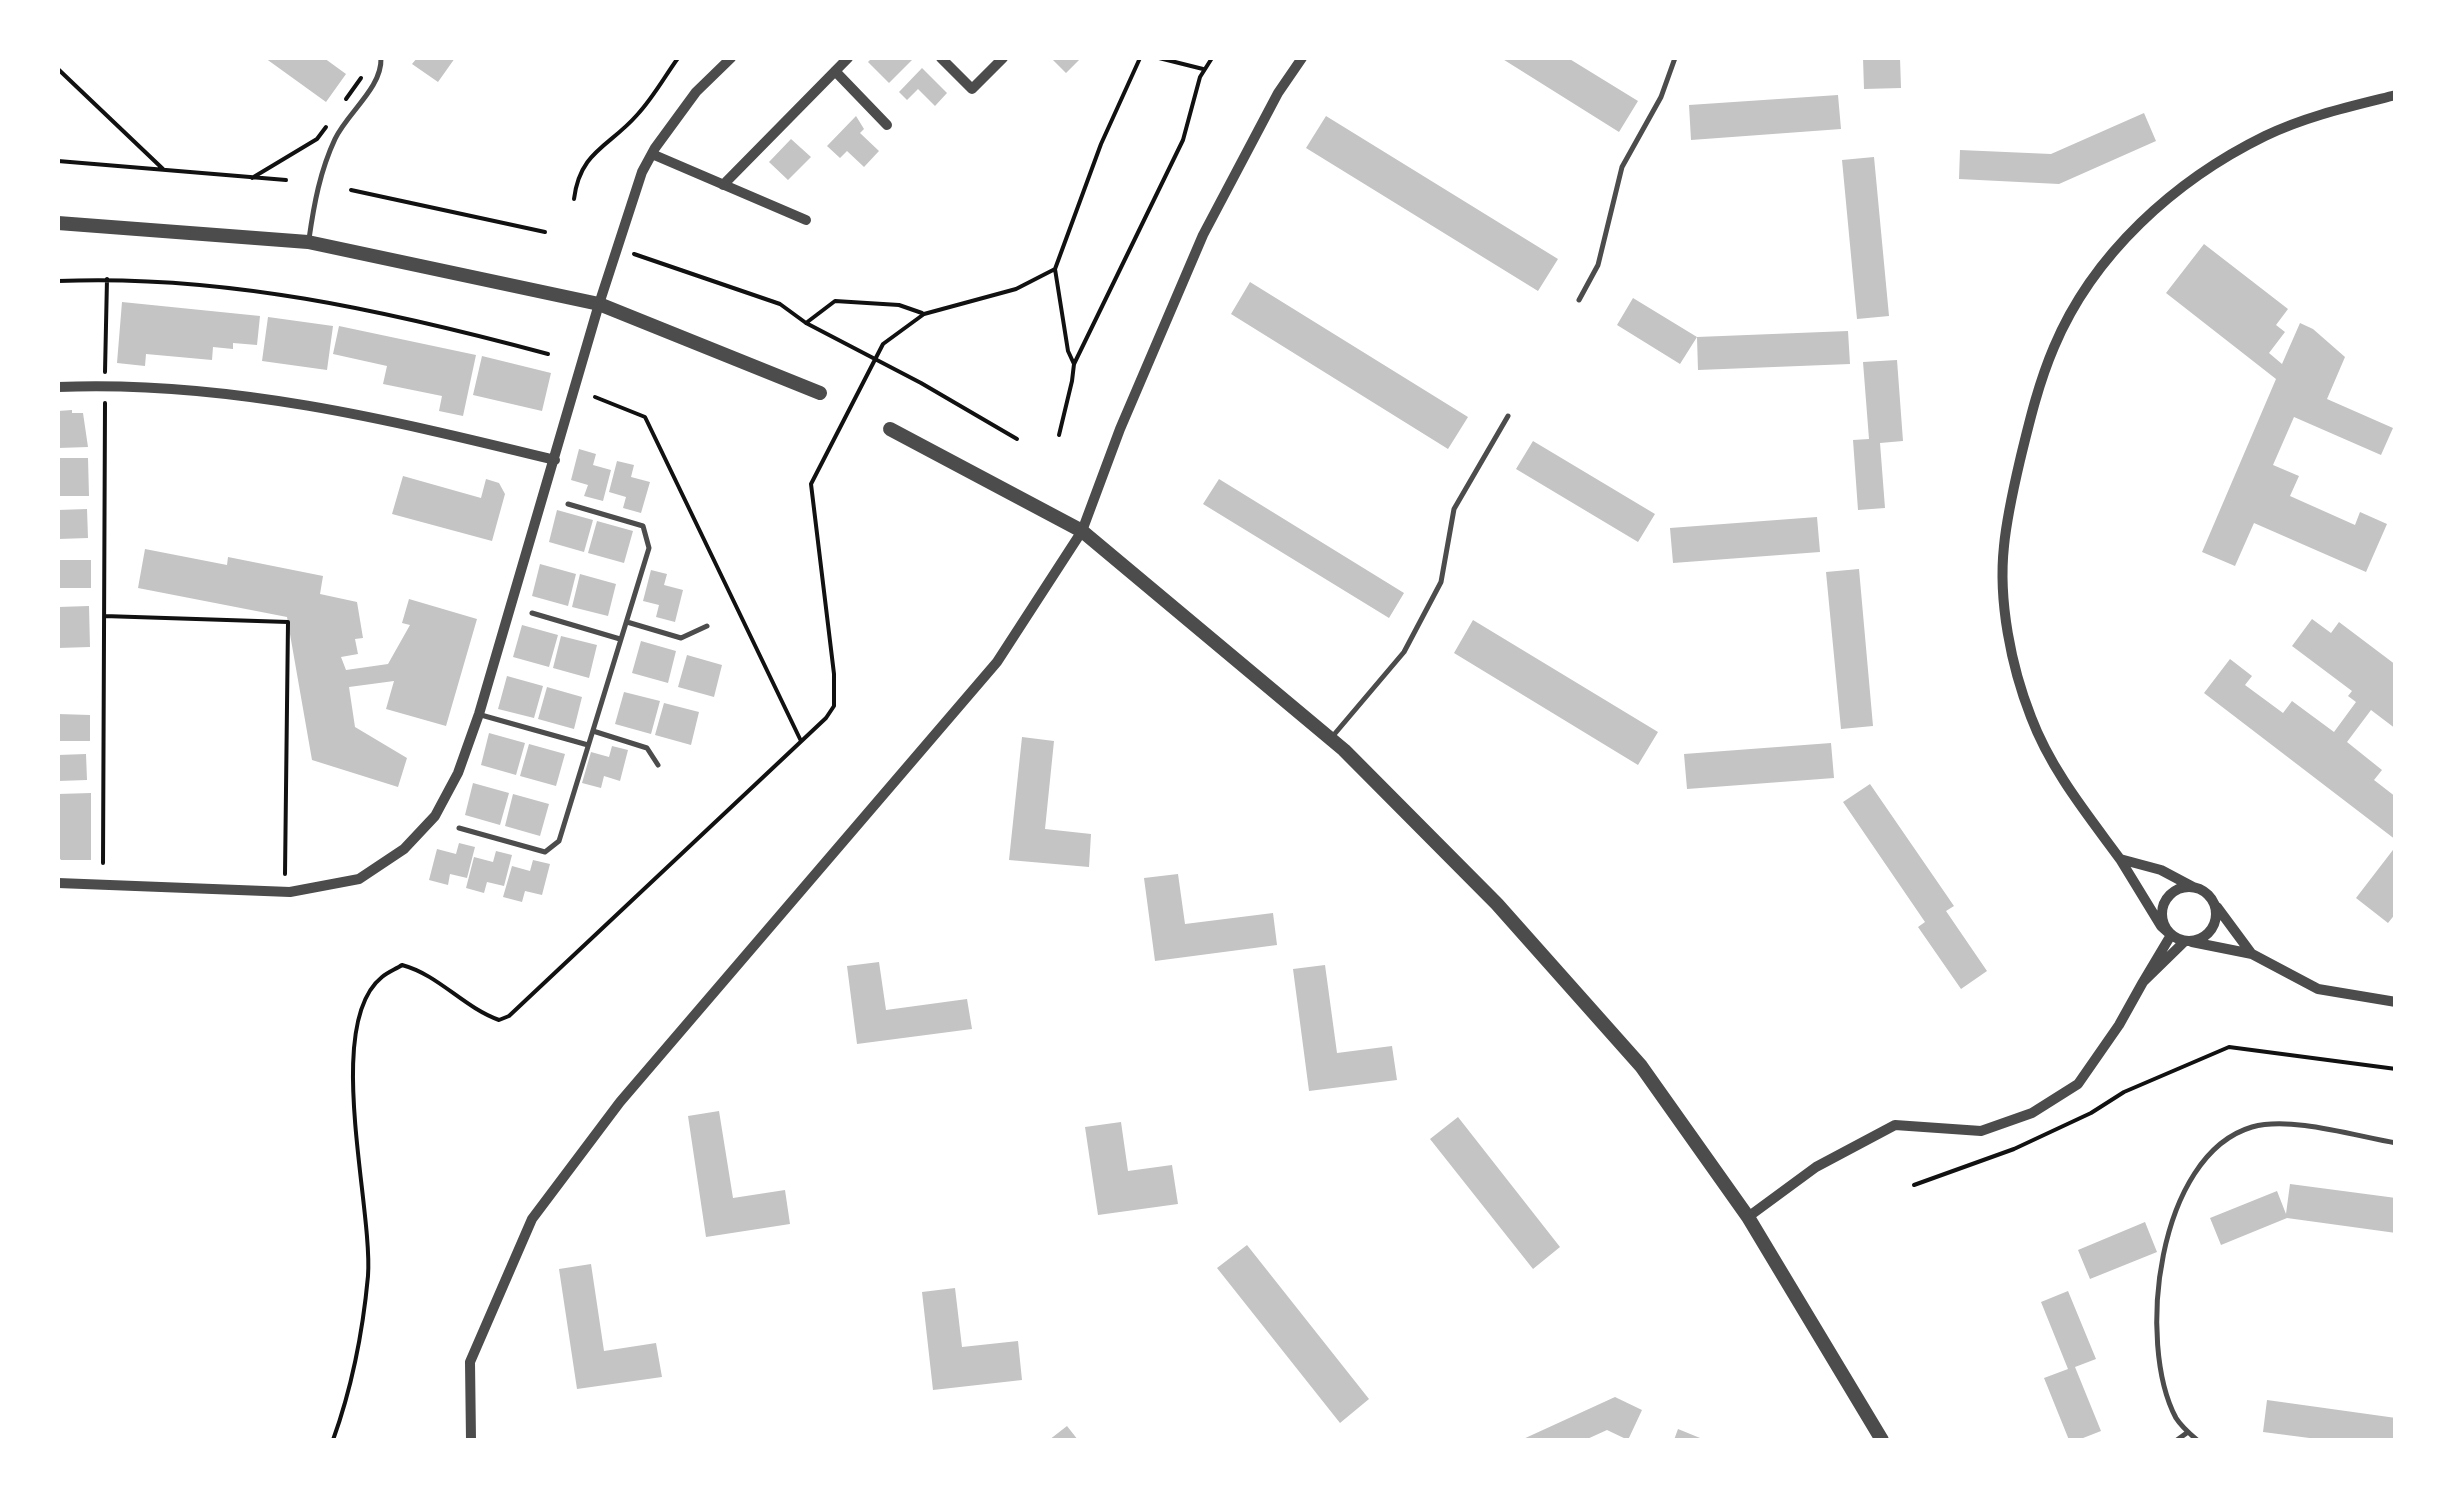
<!DOCTYPE html>
<html>
<head>
<meta charset="utf-8">
<style>
	body { margin:0 }
	#map { position:relative; width:2453px; height:1498px; overflow:hidden; background:#fff; font-family:"Exo 2",sans-serif }
	canvas { display:block }
	.frame { position:absolute; inset:0; border:60px solid #fff; pointer-events:none }
</style>
</head>
<body>
<div id="map">
<canvas width="2453" height="1498"></canvas>
<div class="frame"></div>
</div>
<script>
const ctx = document.querySelector('canvas').getContext('2d');
ctx.lineJoin = 'round';
function paint(path, color) { ctx.fillStyle = color; ctx.fill(path, 'evenodd'); }
function stroke(path, color, width, dash) { ctx.strokeStyle = color; ctx.lineWidth = width; ctx.lineCap = dash ? 'butt' : 'round'; ctx.setLineDash(dash || []); ctx.stroke(path); }
paint(new Path2D(`
	M265 58H324L346 74 326 102Z
	M417 58H455L438 82 412 64Z
	M872 58H914L889 83 868 62Z
	M1051 58H1081L1066 73Z
	M1501 58H1568L1638 101 1619 132Z
	M1863 58H1900L1901 88 1864 89Z
	M922 68 947 93 935 106 918 89 907 100 899 92Z
	M1838 95 1841 129 1691 140 1689 105Z
	M2144 113 2156 141 2059 184 1959 179 1960 150 2051 154Z
	M856 116 864 129 860 133 879 151 864 167 847 151 840 158 827 146Z
	M1326 116 1558 259 1538 291 1306 148Z
	M791 139 811 157 788 180 769 162Z
	M1874 157 1889 316 1857 319 1842 160Z
	M2204 244 2288 309 2276 325 2285 332 2269 353 2282 364 2300 323 2313 329 2345 357 2327 399 2393 428 2381 455 2294 417 2273 465 2299 476 2290 496 2355 525 2360 512 2387 524 2366 572 2254 523 2235 566 2202 552 2276 379 2166 293Z
	M1250 282 1468 417 1448 449 1231 314Z
	M1633 298 1697 337 1680 364 1617 325Z
	M122 302 260 316 257 345 233 343V349L213 347 212 360 146 354 145 366 117 363Z
	M268 317 333 326 327 370 262 361Z
	M339 326 476 355 463 416 439 411 442 396 383 384 387 366 333 354Z
	M1848 331 1850 364 1698 370 1697 337Z
	M482 356 551 373 542 411 473 395Z
	M1897 360 1903 441 1880 443 1885 508 1858 510 1853 440 1869 439 1863 362Z
	M72 410V413H83L88 447 58 448V411Z
	M1533 441 1655 514 1638 542 1516 469Z
	M579 449 596 454 593 465 611 470 603 501 584 496 588 485 571 480Z
	M58 458H88L89 496H58Z
	M617 461 634 465 631 477 650 482 641 513 623 508 626 497 609 492Z
	M403 476 481 498 486 479 499 483 505 494 492 541 392 514Z
	M1219 479 1404 593 1389 618 1203 504Z
	M87 509 88 538 58 539V510Z
	M557 510 593 520 584 552 549 542Z
	M1817 517 1820 552 1673 563 1670 528Z
	M597 521 633 531 624 563 588 553Z
	M145 549 227 565 228 557 323 576 320 594 357 602 363 638 355 639 358 654 341 657 346 670 388 664 410 625 402 623 409 599 477 619 446 726 386 709 394 681 349 687 355 727 407 758 398 787 312 760 287 617 138 588Z
	M58 560H91V588H58Z
	M540 564 576 574 568 606 532 596Z
	M1859 569 1873 726 1841 729 1826 572Z
	M651 570 667 574 664 585 683 590 675 622 656 617 659 605 643 601Z
	M580 574 616 584 608 616 572 607Z
	M89 606 90 647 58 648V607Z
	M2312 619 2331 633 2339 622 2396 665V729L2371 710 2347 742 2382 770 2374 780 2396 797V840L2204 693 2230 659 2252 676 2245 685 2283 713 2292 701 2334 732 2356 702 2348 696 2352 691 2292 646Z
	M1473 620 1658 732 1638 765 1454 653Z
	M522 625 558 635 549 667 513 657Z
	M561 636 597 645 589 678 553 668Z
	M641 641 676 651 668 683 632 673Z
	M687 655 722 665 714 697 678 687Z
	M507 676 543 686 534 718 498 709Z
	M547 687 582 697 574 729 538 719Z
	M624 692 660 701 651 734 615 724Z
	M664 703 699 712 691 745 655 735Z
	M58 714 90 715V741H58Z
	M489 733 525 743 516 775 481 765Z
	M1022 737 1054 741 1045 829 1091 834 1089 867 1009 860Z
	M1831 743 1834 778 1687 789 1684 754Z
	M529 744 565 754 556 786 520 776Z
	M612 746 628 750 620 781 604 776 601 788 582 783 591 752 609 757Z
	M86 754 87 780 58 781V755Z
	M473 783 509 793 500 825 465 815Z
	M1870 784 1954 906 1946 911 1987 971 1961 989 1918 927 1925 922 1843 802Z
	M91 793V860H61L58 856V794Z
	M513 794 549 804 540 836 505 826Z
	M459 843 475 847 467 878 450 874 448 885 429 880 437 849 456 854Z
	M2396 846V913L2388 923 2356 898Z
	M496 851 512 855 504 886 487 882 484 893 466 888 474 857 493 862Z
	M533 860 550 864 542 895 525 891 522 902 503 897 512 866 530 871Z
	M1178 874 1185 924 1273 913 1277 945 1155 961 1144 878Z
	M879 962 886 1010 967 999 972 1029 857 1044 847 966Z
	M1325 965 1337 1053 1392 1046 1397 1080 1309 1091 1293 969Z
	M719 1111 733 1198 785 1190 790 1224 706 1237 688 1116Z
	M1458 1117 1560 1247 1533 1269 1430 1139Z
	M1121 1122 1128 1171 1172 1165 1178 1204 1098 1215 1085 1127Z
	M2290 1184 2396 1198V1233L2287 1218 2221 1245 2210 1218 2277 1191 2286 1214Z
	M2145 1222 2157 1252 2090 1279 2078 1250Z
	M1247 1245 1369 1399 1340 1423 1217 1268Z
	M591 1264 604 1351 656 1343 662 1377 577 1389 559 1269Z
	M955 1288 962 1347 1018 1341 1022 1380 933 1390 922 1292Z
	M2068 1291 2096 1359 2075 1367 2101 1431 2078 1440H2069L2044 1378 2068 1369 2041 1302Z
	M1615 1397 1642 1410 1628 1440 1607 1430 1585 1440H1521Z
	M2267 1400 2396 1418V1440H2325L2263 1432Z
	M1067 1426 1078 1440H1049Z
	M1678 1429 1705 1440H1674Z`), '#c4c4c4');
stroke(new Path2D(`
	M1159 58 1203 69
	M58 69 163 169
	M346 99 361 78
	M58 161 286 180
	M252 178 317 139 326 127
	M351 190 545 232
	M574 199C580 151 609 147 637 115 653 98 665 76 678 58
	M634 254 780 304 806 323 921 383 1017 439
	M58 281C224 274 388 311 548 354
	M806 323 835 301 899 305 922 313
	M1074 364 1183 140 1200 77 1212 58
	M105 372 107 279
	M595 397 645 417 801 741
	M1059 435 1072 381 1074 364 1068 351 1055 269 1101 144 1140 58
	M104 616 288 622 285 874
	M103 863 105 403
	M1914 1185 2014 1149 2091 1113 2124 1092 2229 1047 2396 1069
	M333 1440C351 1390 363 1330 368 1276 373 1206 323 1024 382 977 388 972 396 969 402 965 439 975 463 1007 499 1020L509 1016 826 718 834 706V674L811 484 883 344 924 314 1016 289 1055 269`), '#111', 4);
stroke(new Path2D(`
	M309 239C314 204 320 171 335 139 348 112 382 88 381 58
	M1579 300 1598 265 1622 167 1661 97 1675 58
	M532 613 620 639
	M627 622 681 638 707 626
	M481 715 588 745
	M593 731 647 748 658 765
	M1332 737 1404 652 1441 582 1454 509 1508 416
	M459 828 545 852 559 841 649 548 643 526 568 504
	M2177 1440 2188 1432
	M2197 1440C2190 1434 2181 1426 2176 1418 2136 1343 2157 1155 2252 1127 2291 1116 2355 1136 2396 1143`), '#4c4c4c', 5);
stroke(new Path2D(`
	M941 58 972 89 1003 58
	M835 71 887 125
	M652 154 806 220
	M723 185 848 58
	M58 387C228 380 391 420 555 460
	M2120 859C2087 814 2051 770 2031 717 2011 666 1998 601 2004 546 2007 515 2014 486 2021 456 2030 419 2039 382 2054 347 2093 254 2175 180 2265 136 2306 116 2352 106 2396 95
	M58 883 290 892 359 879 404 849 435 816 458 773 479 714 599 304 642 172 655 148 696 92 731 58
	M2162 914a27 27 0 1 1 54 0a27 27 0 1 1-54 0Z
	M2217 907 2251 953
	M2185 941 2143 982 2171 935 2161 926 2120 859 2161 870 2193 887
	M2192 942 2252 954 2318 989 2396 1002
	M1748 1217 1816 1167 1895 1125 1981 1131 2032 1113 2078 1084 2119 1025 2143 982
	M471 1440 470 1362 532 1219 620 1102 997 662 1082 531 1120 429 1203 235 1278 93 1302 58`), '#4c4c4c', 10);
stroke(new Path2D(`
	M58 223 308 242 599 304 820 393
	M890 429 1082 531 1344 750 1497 904 1641 1066 1748 1217 1882 1440`), '#4c4c4c', 14);
</script>
</body>
</html>
